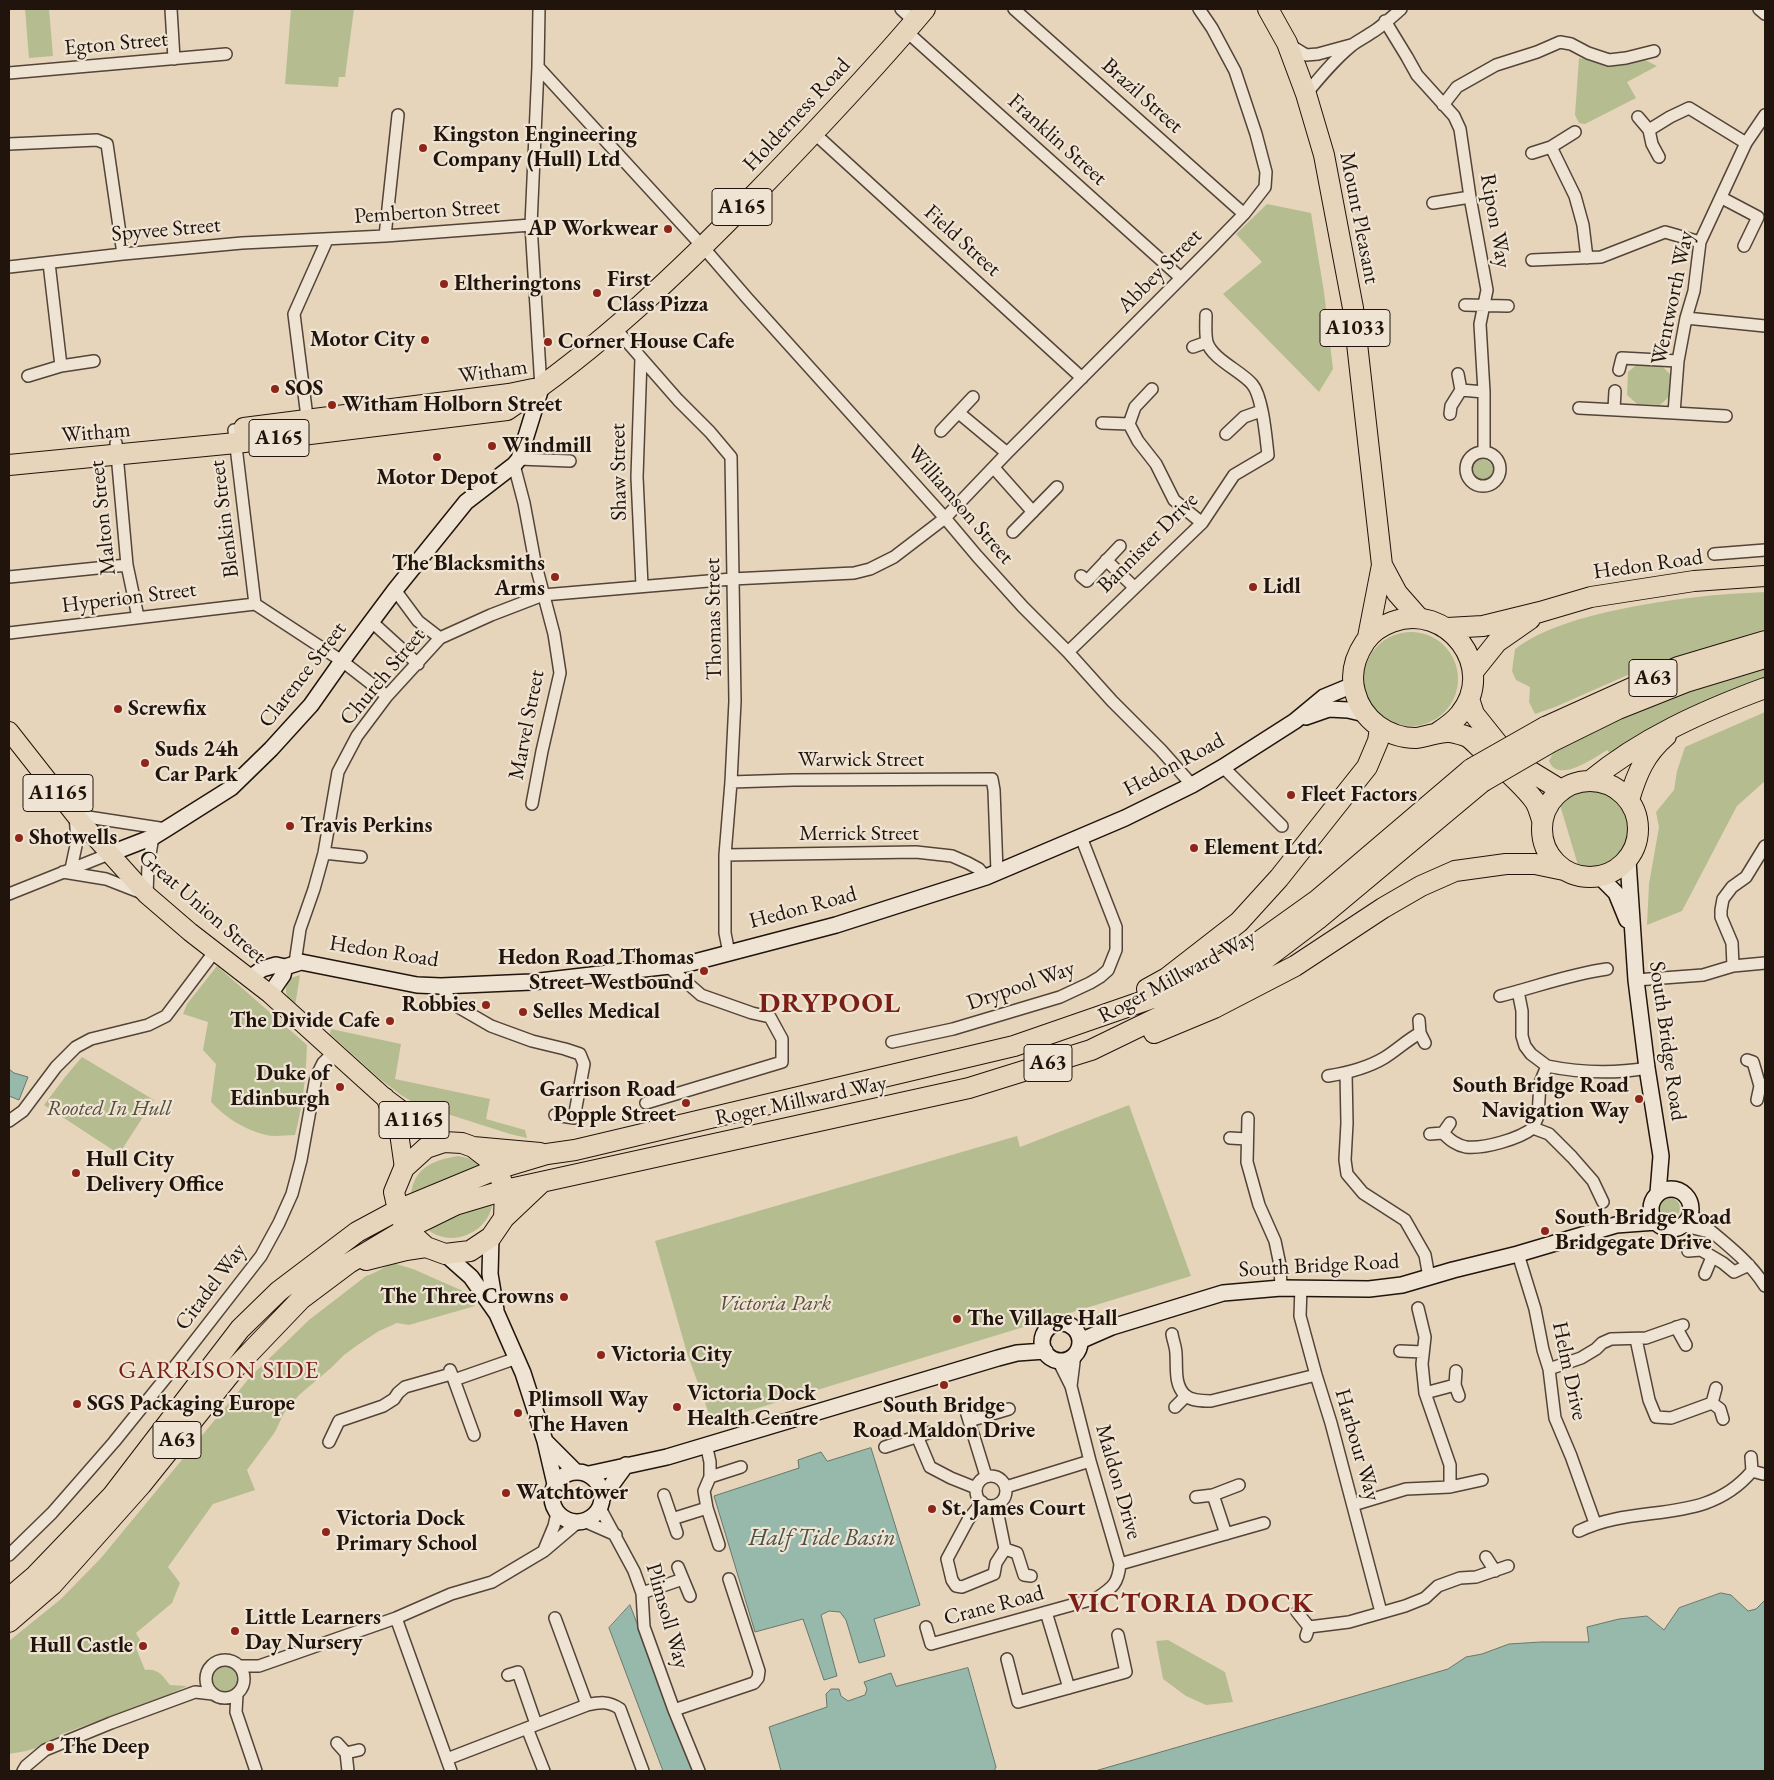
<!DOCTYPE html>
<html>
<head>
<meta charset="utf-8">
<style>
	body { margin:0 }
	#map { position:relative; width:1774px; height:1780px; overflow:hidden; background:#e6d5bb; font-family:"EB Garamond",serif }
	canvas { display:block }
	.frame { position:absolute; inset:0; border:10px solid #21140c; pointer-events:none }
</style>
</head>
<body>
<div id="map">
<canvas width="1774" height="1780"></canvas>
<div class="frame"></div>
</div>
<script>
const ctx = document.querySelector('canvas').getContext('2d');
ctx.lineJoin = 'round';
function paint(path, color) { ctx.fillStyle = color; ctx.fill(path, 'evenodd'); }
function stroke(path, color, width, dash) { ctx.strokeStyle = color; ctx.lineWidth = width; ctx.lineCap = dash ? 'butt' : 'round'; ctx.setLineDash(dash || []); ctx.stroke(path); }
function write(font, color, halo, rows, align = 'center') {
  ctx.font = font + ' "EB Garamond",serif'; ctx.lineWidth = 4.5; ctx.setLineDash([]); ctx.textBaseline = 'middle'; ctx.strokeStyle = halo; ctx.fillStyle = color; for (const [text, x, y, turn = 0] of rows) {
    ctx.save(); ctx.translate(x, y); ctx.rotate((+turn || 0) * Math.PI / 180); ctx.textAlign = isNaN(turn) ? turn : align; if (halo) ctx.strokeText(text, 0, 0); ctx.fillText(text, 0, 0); ctx.restore();
  }
}
paint(new Path2D(`
	M25 9H49L53 56 29 58Z
	M291 9H354L345 77H339L338 87 285 84Z
	M1579 58 1605 64 1641 58 1657 66 1627 82 1636 98 1585 124 1579 123 1575 115Z
	M1267 204 1311 213 1324 292 1333 369 1319 392 1223 294 1262 262 1236 234Z
	M1639 363 1660 364 1671 375 1669 397 1660 405 1637 404 1627 395 1628 372Z
	M1469 471a12 12 0 1 1 24 0a12 12 0 1 1-24 0Z
	M1765 592V629L1630 674 1555 707 1535 714 1529 702 1530 687 1516 680 1512 671 1515 649C1545 627 1584 617 1621 609 1669 599 1716 594 1765 592Z
	M1364 679a47 47 0 1 1 94 0a47 47 0 1 1-94 0Z
	M1765 666V680L1612 755 1607 750C1594 758 1558 784 1549 761L1552 755 1560 746 1603 725 1684 692Z
	M1765 712V781L1737 806 1682 911 1647 925 1649 884 1659 827 1656 812 1674 790 1677 771 1685 747Z
	M1554 785 1568 798C1576 794 1585 790 1594 791 1619 794 1636 819 1627 842 1625 848 1621 855 1616 858 1608 864 1590 869 1580 872Z
	M217 966 307 1045C306 1075 303 1105 295 1135 286 1135 275 1137 266 1135 245 1130 226 1118 211 1102L216 1064 203 1050 208 1022 183 1014 187 1004Z
	M300 975 295 1006C286 997 282 989 291 978Z
	M331 1029 401 1044 395 1079 490 1099 486 1119 525 1130 527 1138 510 1134 416 1104 401 1095 380 1079 330 1034Z
	M82 1057 154 1100 119 1154 44 1105 65 1077Z
	M1129 1105 1191 1276 712 1422 687 1353 655 1241 1017 1136 1020 1147Z
	M458 1156C468 1158 477 1160 481 1169L411 1196C413 1168 433 1160 458 1156Z
	M1660 1208a10 10 0 1 1 20 0a10 10 0 1 1-20 0Z
	M493 1198C493 1231 451 1251 426 1228Z
	M393 1263 413 1269 463 1291 475 1306 409 1325 397 1323 379 1331 359 1344 344 1355 331 1368 299 1395 284 1413 275 1432 247 1470 255 1490 213 1504 168 1567 180 1583 172 1603 136 1633 140 1640 136 1648 145 1670C158 1668 162 1675 170 1685L187 1686 170 1694 62 1734 46 1745 26 1751 9 1754V1641L61 1599 101 1558 251 1376 309 1320 366 1276C376 1273 384 1267 393 1263Z
	M1168 1640 1225 1672 1233 1702 1206 1705 1186 1696 1163 1679 1156 1641Z
	M212 1679a13 13 0 1 1 26 0a13 13 0 1 1-26 0Z`), '#b5bd90');
const water = new Path2D(`
	M9 1069 14 1073 28 1077 19 1100 9 1096Z
	M871 1448 920 1605 874 1619 885 1656 859 1663 846 1620 840 1612 829 1611 821 1615 837 1676 824 1680 803 1619 755 1632 714 1496 799 1468 798 1460 821 1452 827 1461Z
	M1721 1593 1731 1595 1748 1611 1756 1609 1765 1600V1771H1095L1448 1669 1466 1657 1482 1654 1509 1644 1541 1642H1589L1587 1627 1619 1619 1647 1616 1664 1630 1679 1608Z
	M630 1605 693 1771H663L609 1628Z
	M968 1668 996 1767 994 1771H781L769 1727 827 1707 826 1694 831 1689H839L841 1696 848 1701 865 1695 867 1689 864 1682 891 1673 896 1686Z`);
paint(water, '#97b9ab');
stroke(water, '#68776b', 1);
const street = new Path2D(`
	M171 9 174 59
	M539 9 538 67 531 225 541 388
	M901 9 914 21
	M1014 9 1244 214
	M1759 9 1765 14
	M1385 21 1407 57 1417 75 1454 116 1460 129 1470 197 1487 290 1480 324 1484 392V452
	M906 31 1181 278
	M1288 44 1306 55 1318 54 1351 45
	M538 67 703 247 747 298 945 518 977 556 1023 607 1068 652 1112 701 1161 750 1192 785
	M9 73 226 54
	M1306 94C1320 77 1334 60 1351 46 1357 41 1364 38 1371 33 1380 28 1393 16 1401 9
	M1443 105 1457 87 1496 65 1537 52 1560 42 1571 44 1588 53 1609 60 1626 58 1654 51
	M1638 117 1649 130 1652 144 1659 157
	M1649 130 1670 117 1689 108 1746 143
	M814 133 1082 378
	M9 144 97 140 107 144 123 254
	M1551 147 1575 196 1583 225 1587 258
	M1532 153 1551 147 1575 132
	M1722 198 1758 217 1744 246
	M1433 203 1470 197
	M385 236 398 115
	M1532 260 1601 257 1665 232 1700 242
	M49 263 61 366
	M9 267 123 254 242 243 385 236 531 225
	M1465 305 1508 306
	M1686 318 1765 326
	M615 328 678 400 710 432 731 457 735 701 731 782 725 855V933L729 953
	M1193 347 1207 342
	M641 358 637 477 642 586
	M1619 370 1622 358 1678 361
	M28 376 61 366 94 361
	M1152 389 1135 407 1129 424 1138 441 1156 464 1174 500 1202 523
	M1461 390 1484 392
	M1579 408 1674 413 1678 361 1686 318 1694 291 1700 242 1746 143 1765 115
	M1614 409 1615 391
	M959 413 1007 453
	M1674 413 1726 416
	M1450 414 1451 406 1461 390 1458 374
	M1102 423 1129 424
	M308 425 294 314 327 240
	M234 430 255 604
	M941 431 973 397
	M1226 434 1244 417 1261 411
	M116 443 127 565 138 617
	M1466 469a17 17 0 1 1 34 0a17 17 0 1 1-34 0Z
	M519 459 570 461
	M514 465 524 503 535 562 554 634 560 673 542 751 532 804
	M994 468 1033 512
	M1013 532 1057 487
	M1714 554 1765 550
	M1106 560 1134 587
	M1081 576 1087 581 1120 546
	M9 577 127 565
	M395 590 418 621 440 638
	M255 604 342 661 387 696
	M372 622 418 664
	M9 633 255 604
	M1068 652 1202 523 1234 475 1268 455C1266 438 1263 397 1252 384 1241 371 1212 359 1207 342 1205 334 1206 323 1206 315
	M1223 767 1282 826
	M731 782 793 780 992 779 994 790 997 872
	M324 853 361 857
	M725 855 916 852 952 856 968 863 979 869 986 877
	M71 869 77 841 75 815 166 829
	M63 872 106 879 147 895 148 865 153 837
	M9 894 109 854
	M295 963 300 929 314 889 324 853 338 772 357 736 387 696 440 638 491 615 543 595 732 579 854 573 870 569 894 557 945 518 1007 453 1214 245 1244 214 1265 187 1266 172 1256 134 1235 71 1212 28 1199 9
	M1733 966 1732 943 1721 917V910L1723 899 1732 887 1746 877 1765 846
	M1636 980 1703 975 1733 966 1765 963
	M441 986 453 1004 491 1026 532 1041 565 1049 580 1054 584 1064 574 1118 555 1115
	M1518 991 1522 1011V1036L1525 1046 1531 1054 1547 1066 1540 1083 1538 1116 1533 1128
	M1500 996C1536 987 1570 974 1607 969
	M1419 1020 1420 1033 1425 1043
	M892 1042 953 1029 1060 997 1090 983 1100 977 1108 970 1116 950V927L1081 837
	M1747 1060 1753 1062 1760 1086 1765 1085
	M1547 1066C1581 1073 1613 1074 1647 1068
	M1346 1073 1347 1123 1345 1160 1347 1174 1363 1193 1405 1220 1425 1255 1429 1277
	M1328 1076C1347 1073 1367 1068 1384 1058 1397 1050 1407 1040 1420 1033
	M1757 1100 1760 1086
	M646 1103 782 1062V1039L770 1017 752 1013 701 995 669 967
	M1248 1118 1247 1162 1259 1205 1275 1241 1280 1265 1281 1288
	M9 1121 23 1111 56 1067 76 1047 91 1039 148 1025 166 1016 215 951
	M1443 1133C1450 1140 1456 1145 1466 1147 1484 1149 1519 1139 1533 1128L1549 1134 1572 1157 1593 1181 1603 1202
	M1430 1134 1443 1133 1450 1123
	M1230 1138 1247 1139
	M1690 1213C1716 1237 1746 1256 1765 1286
	M1681 1225 1709 1232
	M1688 1251 1701 1250 1723 1263 1734 1272 1749 1265
	M1518 1254 1535 1309 1543 1350 1549 1369 1555 1418 1571 1456 1595 1523
	M1705 1274 1712 1257
	M1301 1287 1300 1316 1316 1375 1331 1423 1381 1612
	M1418 1308 1425 1337 1422 1364 1425 1393 1450 1465V1487
	M1676 1327 1686 1345
	M1172 1334C1173 1341 1176 1347 1176 1354 1177 1367 1174 1385 1185 1395 1191 1401 1203 1401 1211 1401L1316 1375
	M1636 1339 1649 1400 1656 1417 1671 1418 1712 1403
	M1400 1351 1423 1352
	M1549 1369 1581 1358 1596 1349 1602 1343 1611 1339 1646 1338 1683 1325
	M450 1370 454 1380 517 1358
	M1456 1371 1455 1385 1459 1396
	M454 1380 474 1435
	M1071 1386 1075 1354
	M1716 1388 1712 1403 1720 1409 1723 1419
	M1425 1393 1455 1385
	M1175 1407 1186 1396
	M966 1411 986 1476
	M969 1421 1009 1409
	M917 1436 930 1467 951 1478 976 1488
	M329 1442 339 1421 383 1406 394 1399 398 1393 405 1387 451 1374
	M706 1444 710 1462V1477L704 1491 707 1508 719 1545
	M885 1447 931 1432
	M1751 1457 1752 1471 1763 1474
	M976 1491a15 15 0 1 1 30 0a15 15 0 1 1-30 0Z
	M710 1477 741 1467
	M1006 1487 1090 1461
	M664 1495 677 1533
	M1213 1495 1226 1534
	M1196 1497 1213 1495 1239 1485
	M982 1502 968 1520 947 1559 952 1580 956 1586 962 1587 994 1574 996 1563 1005 1549 996 1505
	M1353 1505 1406 1489 1450 1487 1482 1480
	M600 1508 634 1571 642 1593 644 1627 674 1710 699 1771
	M672 1519 707 1508
	M584 1521 616 1535
	M1579 1531C1638 1502 1705 1527 1752 1471
	M1005 1549 1017 1553 1024 1575 1031 1576
	M544 1550 554 1526 557 1513
	M9 1555 52 1513 114 1442 180 1360 261 1256 279 1223 292 1194 301 1160 316 1077 323 1063 334 1052
	M1486 1557 1495 1571
	M1120 1564 1264 1523
	M678 1567 690 1596
	M642 1593 683 1579
	M1046 1612 1069 1688
	M1297 1612 1309 1627 1306 1636
	M396 1618 451 1771
	M555 1618 587 1705
	M926 1627 931 1644 1097 1598C1113 1587 1118 1584 1120 1564L1090 1461 1071 1386 1058 1360
	M1309 1627 1349 1622 1405 1606 1425 1598 1438 1586 1460 1578 1476 1577 1508 1566
	M1007 1659 1018 1702 1126 1672 1118 1635
	M206 1679a19 19 0 1 1 38 0a19 19 0 1 1-38 0Z
	M239 1666H259L396 1618 451 1594 492 1582 544 1551 577 1523
	M508 1675 518 1672 536 1724
	M237 1694 236 1712 256 1771
	M674 1710 754 1683 758 1678 759 1671 729 1579
	M527 1728 544 1771
	M337 1743 346 1753 359 1750
	M346 1753 348 1771
	M447 1759 587 1705C600 1702 609 1701 620 1709L643 1771
	M23 1771 26 1766 45 1750 111 1723 195 1692 213 1694`);
const secondary = new Path2D(`
	M1306 717 1329 709 1348 710 1365 714
	M109 854 153 837 166 829 231 788 271 749 311 705 342 661 395 590 466 502 514 465 519 459 541 388
	M1628 861 1636 980 1647 1068 1661 1156 1658 1193
	M1600 877 1616 893 1627 920
	M250 978 262 969 276 965 285 967 301 962 417 985 441 986 531 982 687 964 836 925 986 877 1125 818 1192 785 1223 767 1295 721 1324 697 1353 685
	M270 994 283 975 285 967
	M1651 1209a20 20 0 1 1 40 0a20 20 0 1 1-40 0Z
	M491 1237 490 1274 496 1310
	M445 1254 471 1277 497 1314 523 1373 545 1441 555 1484
	M1042 1342a19 19 0 1 1 38 0a19 19 0 1 1-38 0Z
	M1080 1341 1112 1327 1223 1293 1281 1288 1369 1289 1402 1285 1453 1270 1518 1254 1616 1225 1656 1222
	M545 1441 576 1472
	M552 1497a25 25 0 1 1 50 0a25 25 0 1 1-50 0Z
	M589 1474 667 1457 998 1358 1017 1353 1045 1351
	M602 1498 626 1465`);
const primary = new Path2D(`
	M9 731 75 815 147 895 190 932 270 994 384 1097 444 1142
	M385 1097 399 1133 404 1168`);
const highway = new Path2D(`
	M1268 9 1287 43 1306 94 1324 155 1353 308 1382 565 1368 637
	M244 428 509 394 533 389
	M9 465 236 443 507 410C600 348 681 270 758 191 815 132 872 72 925 9
	M1382 565 1397 593 1419 618
	M1447 628 1483 626 1540 612 1591 597 1694 581 1765 576
	M1473 672 1497 642 1530 619
	M1469 699 1474 714 1510 759 1561 790
	M1545 727 1678 667 1765 641
	M1437 733C1446 727 1454 722 1460 714 1498 668 1447 601 1392 622 1381 626 1371 633 1365 642 1355 657 1350 674 1355 692 1362 720 1388 738 1416 738 1428 737 1438 731 1450 732 1455 733 1463 735 1468 737 1474 741 1479 748 1485 752 1502 767 1520 782 1534 800 1538 805 1540 814 1542 820
	M1551 742 1618 709 1686 682 1765 658
	M1542 829a48 48 0 1 1 96 0a48 48 0 1 1-96 0Z
	M1590 781C1642 738 1703 711 1765 688
	M1629 800C1637 773 1645 754 1666 736
	M1147 989 1167 978 1239 922 1279 878 1367 767 1378 741 1380 728
	M1154 1033 1214 1008 1295 966 1383 908 1421 886 1455 871 1506 864H1535L1564 870
	M473 1147 540 1153
	M504 1218 505 1190 497 1169 490 1160 473 1147 462 1143 444 1142 426 1148 404 1168 394 1192 398 1210 406 1229 426 1247 445 1254 470 1251 491 1237 504 1218 541 1183
	M366 1260 406 1250 426 1247
	M9 1598 36 1575 112 1496 240 1329 279 1291 357 1232 398 1210 497 1169 547 1154 575 1150 1014 1046 1167 993 1246 951 1316 901 1471 769
	M9 1622 52 1585 141 1485 234 1369 301 1299 349 1263 406 1229 455 1205 505 1190 969 1088 1091 1050 1190 1002 1264 960 1318 919 1482 782`);
stroke(street, '#524438', 14);
stroke(secondary, '#21140c', 18);
stroke(primary, '#21140c', 20);
stroke(highway, '#21140c', 22);
stroke(street, '#efe4d3', 11);
stroke(secondary, '#efe4d3', 15);
stroke(primary, '#e6d5bb', 18);
stroke(highway, '#e6d5bb', 20);
const highwayBridge = new Path2D(`
	M1471 769 1545 727
	M1482 782 1551 742`);
stroke(highwayBridge, '#21140c', 22, []);
stroke(highwayBridge, '#e6d5bb', 20);
for (const [x, y, r, color] of [
	[423,148,5,"#8f2418"],
	[668,229,5,"#8f2418"],
	[444,284,5,"#8f2418"],
	[597,293,5,"#8f2418"],
	[425,340,5,"#8f2418"],
	[548,342,5,"#8f2418"],
	[275,389,5,"#8f2418"],
	[332,405,5,"#8f2418"],
	[492,446,5,"#8f2418"],
	[437,457,5,"#8f2418"],
	[555,577,5,"#8f2418"],
	[1253,587,5,"#8f2418"],
	[118,709,5,"#8f2418"],
	[145,763,5,"#8f2418"],
	[1291,795,5,"#8f2418"],
	[290,826,5,"#8f2418"],
	[19,838,5,"#8f2418"],
	[1194,848,5,"#8f2418"],
	[704,971,5,"#8f2418"],
	[486,1005,5,"#8f2418"],
	[523,1012,5,"#8f2418"],
	[390,1021,5,"#8f2418"],
	[340,1087,5,"#8f2418"],
	[1639,1099,5,"#8f2418"],
	[686,1103,5,"#8f2418"],
	[76,1173,5,"#8f2418"],
	[1545,1231,5,"#8f2418"],
	[564,1297,5,"#8f2418"],
	[957,1319,5,"#8f2418"],
	[601,1355,5,"#8f2418"],
	[944,1385,5,"#8f2418"],
	[77,1404,5,"#8f2418"],
	[677,1407,5,"#8f2418"],
	[518,1413,5,"#8f2418"],
	[506,1493,5,"#8f2418"],
	[932,1509,5,"#8f2418"],
	[326,1532,5,"#8f2418"],
	[235,1631,5,"#8f2418"],
	[143,1646,5,"#8f2418"],
	[50,1747,5,"#8f2418"]
]) { const dot = new Path2D(); dot.arc(x, y, r, 0, 2 * Math.PI); ctx.fillStyle = color; ctx.fill(dot); stroke(dot, '#efe4d3', 2); }
for (const [x, y, w] of [
	[742,207,60],
	[1355,328,70],
	[279,438,60],
	[1653,678,48],
	[58,793,70],
	[1048,1063,48],
	[414,1120,70],
	[177,1440,48]
]) { const box = new Path2D(); box.roundRect(x - w / 2, y - 18.5, w, 37, 4); ctx.fillStyle = '#efe4d3'; ctx.fill(box); stroke(box, '#21140c', 1); }
write('bold 21px', '#21140c', null, [
	["A165",742,207],
	["A1033",1355,328],
	["A165",279,438],
	["A63",1653,678],
	["A1165",58,793],
	["A63",1048,1063],
	["A1165",414,1120],
	["A63",177,1440]
]);
write('22px', '#21140c', '#efe4d3', [
	["Egton Street",116,44,-5],
	["Brazil Street",1142,96,42],
	["Holderness Road",797,115,-47],
	["Franklin Street",1057,140,42],
	["Pemberton Street",427,212,-4],
	["Mount Pleasant",1359,218,79],
	["Ripon Way",1495,221,80],
	["Spyvee Street",166,230,-5],
	["Field Street",962,241,42],
	["Abbey Street",1160,271,-45],
	["Wentworth Way",1673,298,-78],
	["Witham",493,372,-8],
	["Witham",96,433,-5],
	["Shaw Street",619,472,-91],
	["Williamson Street",960,505,49],
	["Malton Street",103,518,-96],
	["Blenkin Street",225,519,-97],
	["Bannister Drive",1148,543,-45],
	["Hedon Road",1648,565,-8],
	["Hyperion Street",129,598,-7],
	["Thomas Street",714,619,-91],
	["Clarence Street",303,675,-52],
	["Church Street",383,677,-50],
	["Marvel Street",527,725,-79],
	["Warwick Street",861,760],
	["Hedon Road",1174,765,-28],
	["Merrick Street",859,834],
	["Great Union Street",202,907,41],
	["Hedon Road",803,908,-15],
	["Hedon Road",384,952,9],
	["Roger Millward Way",1177,977,-28],
	["Drypool Way",1021,986,-19],
	["South Bridge Road",1667,1041,82],
	["Roger Millward Way",801,1101,-12],
	["South Bridge Road",1319,1266,-3],
	["Citadel Way",211,1287,-53],
	["Helm Drive",1569,1371,78],
	["Harbour Way",1357,1445,74],
	["Maldon Drive",1118,1482,74],
	["Crane Road",994,1606,-15],
	["Plimsoll Way",667,1616,74]
]);
write('bold 22px', '#21140c', '#efe4d3', [
	["Kingston Engineering",433,135],
	["Company (Hull) Ltd",433,160],
	["AP Workwear",658,229,"right"],
	["First",607,280],
	["Class Pizza",607,305],
	["Eltheringtons",454,284],
	["Motor City",415,340,"right"],
	["Corner House Cafe",558,342],
	["SOS",285,389],
	["Witham Holborn Street",342,405],
	["Windmill",502,446],
	["Motor Depot",437,478,"center"],
	["The Blacksmiths",545,564,"right"],
	["Arms",545,589,"right"],
	["Lidl",1263,587],
	["Screwfix",128,709],
	["Suds 24h",155,750],
	["Car Park",155,775],
	["Fleet Factors",1301,795],
	["Travis Perkins",300,826],
	["Shotwells",29,838],
	["Element Ltd.",1204,848],
	["Hedon Road Thomas",694,958,"right"],
	["Street Westbound",694,983,"right"],
	["Robbies",476,1005,"right"],
	["Selles Medical",533,1012],
	["The Divide Cafe",380,1021,"right"],
	["Duke of",330,1074,"right"],
	["Edinburgh",330,1099,"right"],
	["South Bridge Road",1629,1086,"right"],
	["Navigation Way",1629,1111,"right"],
	["Garrison Road",676,1090,"right"],
	["Popple Street",676,1115,"right"],
	["Hull City",86,1160],
	["Delivery Office",86,1185],
	["South Bridge Road",1555,1218],
	["Bridgegate Drive",1555,1243],
	["The Three Crowns",554,1297,"right"],
	["The Village Hall",967,1319],
	["Victoria City",611,1355],
	["Victoria Dock",687,1394],
	["Health Centre",687,1419],
	["Plimsoll Way",528,1400],
	["The Haven",528,1425],
	["SGS Packaging Europe",87,1404],
	["South Bridge",944,1406,"center"],
	["Road Maldon Drive",944,1431,"center"],
	["Watchtower",516,1493],
	["St. James Court",942,1509],
	["Victoria Dock",336,1519],
	["Primary School",336,1544],
	["Little Learners",245,1618],
	["Day Nursery",245,1643],
	["Hull Castle",133,1646,"right"],
	["The Deep",60,1747]
], 'left');
write('italic 22px', '#554f3a', '#efe4d3', [
	["Rooted In Hull",109,1109],
	["Victoria Park",775,1304]
]);
write('italic 24px', '#4a4e44', '#efe4d3', [
	["Half Tide Basin",822,1538]
]);
ctx.letterSpacing = '1px';
write('25px', '#7a1f14', '#efe4d3', [
	["GARRISON SIDE",219,1371]
]);
ctx.letterSpacing = '0px';
ctx.letterSpacing = '1px';
write('bold 28px', '#7a1f14', '#efe4d3', [
	["DRYPOOL",830,1004],
	["VICTORIA DOCK",1191,1604]
]);
ctx.letterSpacing = '0px';
</script>
</body>
</html>
